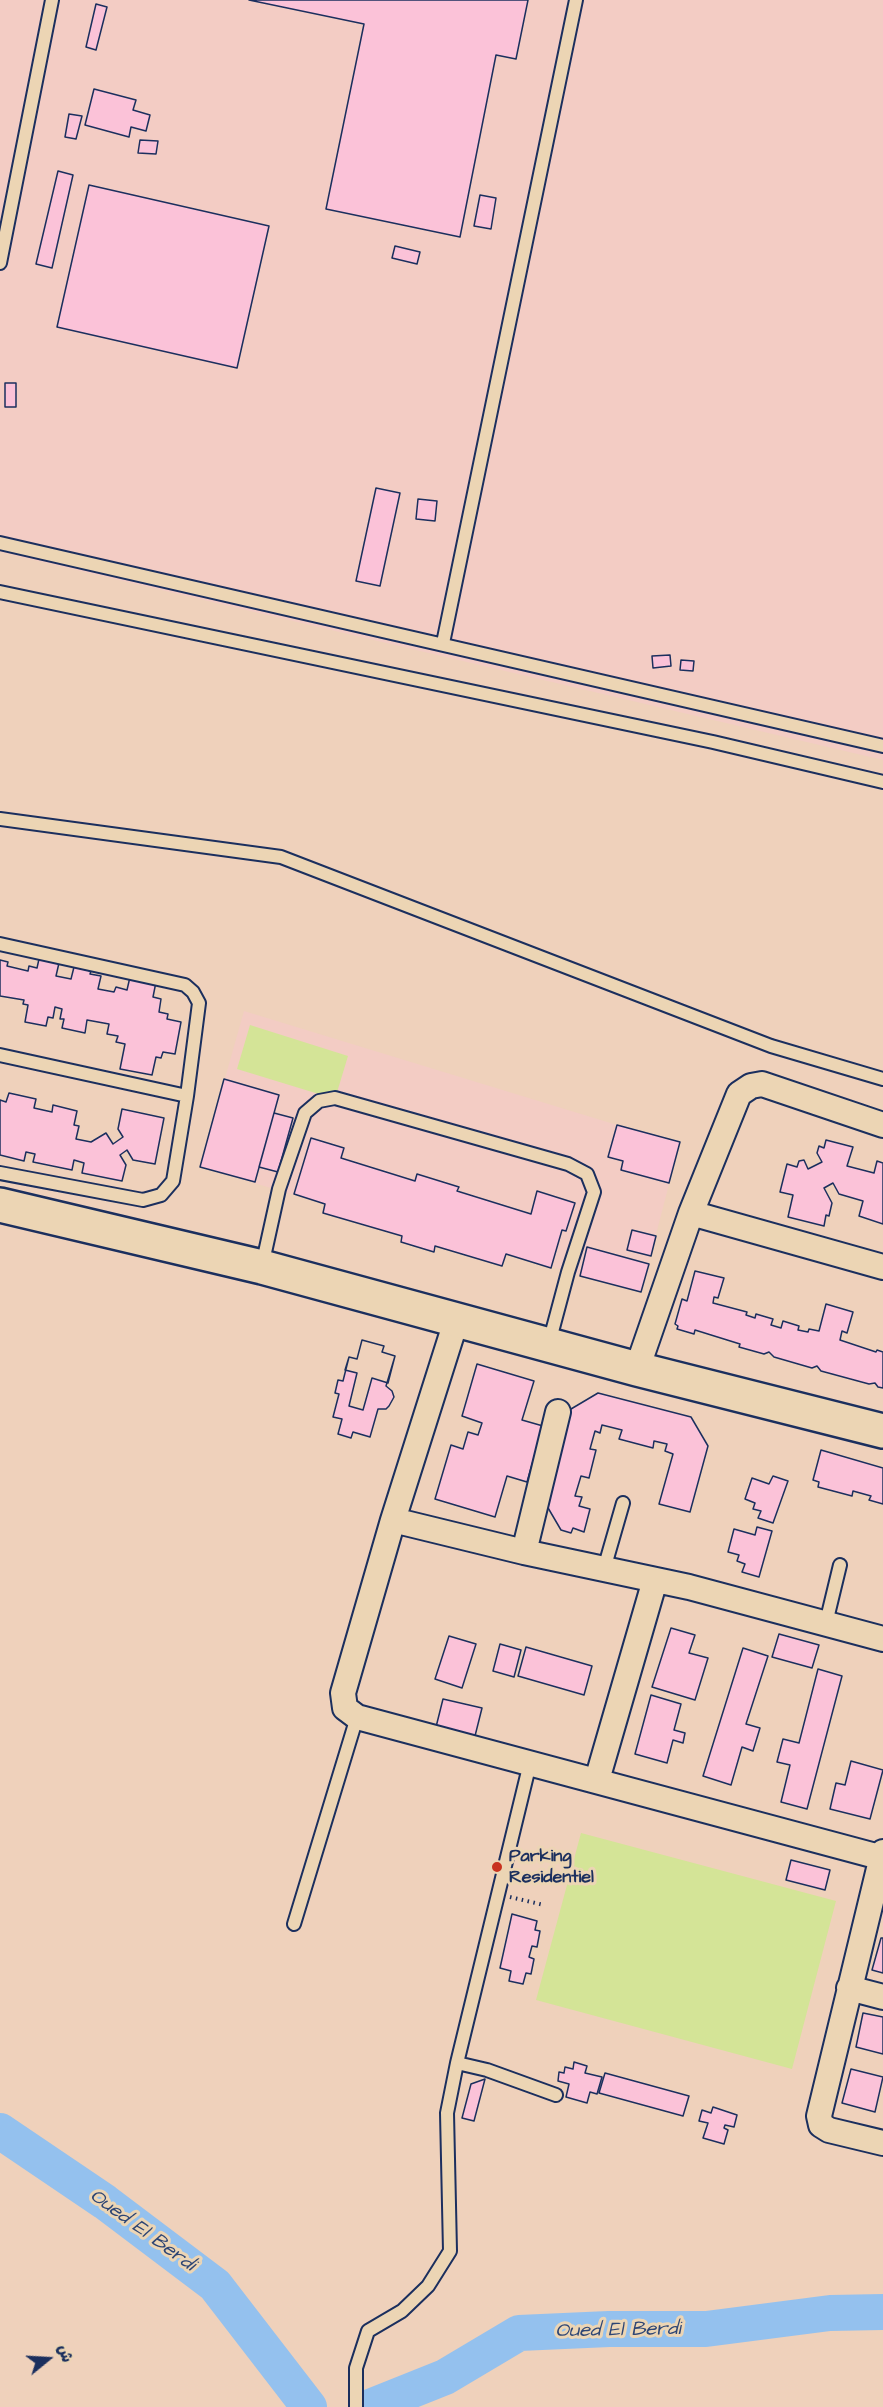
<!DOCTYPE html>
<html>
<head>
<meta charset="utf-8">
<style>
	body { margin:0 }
	#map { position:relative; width:883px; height:2407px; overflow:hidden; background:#efd1bb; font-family:"Architects Daughter","Playpen Sans Arabic",sans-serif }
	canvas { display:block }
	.north { position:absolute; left:18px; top:2329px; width:60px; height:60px; -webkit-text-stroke:4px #ecd5b4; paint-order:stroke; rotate:72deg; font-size:16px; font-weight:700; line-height:24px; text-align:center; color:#1b2f5e }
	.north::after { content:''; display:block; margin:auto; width:21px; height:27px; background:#1b2f5e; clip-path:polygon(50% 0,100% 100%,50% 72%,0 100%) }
</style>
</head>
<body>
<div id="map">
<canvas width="883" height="2407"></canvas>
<div class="north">ش</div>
</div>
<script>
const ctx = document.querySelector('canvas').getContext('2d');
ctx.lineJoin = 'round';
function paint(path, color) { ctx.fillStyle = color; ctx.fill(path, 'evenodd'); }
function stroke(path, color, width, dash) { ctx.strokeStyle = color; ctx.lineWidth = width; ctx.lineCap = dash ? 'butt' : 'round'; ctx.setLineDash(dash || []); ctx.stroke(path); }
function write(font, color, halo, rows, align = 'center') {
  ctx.font = font + ' "Architects Daughter",sans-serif'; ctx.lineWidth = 6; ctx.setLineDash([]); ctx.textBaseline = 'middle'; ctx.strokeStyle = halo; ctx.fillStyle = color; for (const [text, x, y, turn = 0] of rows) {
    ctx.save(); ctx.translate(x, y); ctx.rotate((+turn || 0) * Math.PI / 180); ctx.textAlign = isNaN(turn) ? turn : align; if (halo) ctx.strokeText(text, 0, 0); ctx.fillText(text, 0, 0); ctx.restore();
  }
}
paint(new Path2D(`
	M0 0H883V760L0 552Z
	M244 1011 617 1125 680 1142 641 1292 506 1254 502 1266 436 1246 434 1252 401 1242 402 1236 323 1213 325 1204 200 1167Z`), '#f3ccc4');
paint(new Path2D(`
	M250 1025 348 1056 335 1099 237 1069Z
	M581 1833 836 1901 792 2069 536 2000Z`), '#d4e497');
stroke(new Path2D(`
	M0 2131 105 2202 215 2285 309 2407
	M370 2407 445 2377 519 2333 609 2329H706L830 2313 883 2312`), '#94c1ee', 36);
const building = new Path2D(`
	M249 0H528L516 59 496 55 460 237 326 209 364 24Z
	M96 4 107 7 96 50 86 47Z
	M94 89 136 100 133 110 150 115 146 131 131 127 129 137 85 125Z
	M69 114 82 116 76 139 65 137Z
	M140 140 158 141 156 154 138 153Z
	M58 171 73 175 52 268 36 264Z
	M89 185 269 226 237 368 57 327Z
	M480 195 496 198 491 229 474 226Z
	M395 246 420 252 417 264 392 258Z
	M5 383H16V407H5Z
	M376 488 400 493 380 586 356 581Z
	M418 499 437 501 435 521 416 519Z
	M670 655 671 666 653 668 652 656Z
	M681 660 694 661 693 671 680 670Z
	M39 959 59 963 56 976 71 979 74 967 91 971 90 974 101 976 98 989 114 992 116 987 127 990 130 977 156 982 153 997 161 999 159 1012 168 1014 167 1019 181 1022 175 1054 163 1052 161 1058 156 1057 152 1075 120 1069 125 1044 116 1042 118 1036 107 1034 109 1024 87 1020 85 1033 62 1028 64 1019H60L62 1009 55 1007 53 1018 48 1017 46 1026 25 1022 28 1005 23 1004 24 1000 0 996V960L8 962 7 966 28 971 29 966 37 968Z
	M224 1079 279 1095 255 1182 200 1167Z
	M9 1093 36 1099 34 1108 52 1112 53 1105 77 1111 74 1125 79 1126 76 1139 91 1142 106 1133 113 1144 123 1137 118 1129 122 1109 164 1118 155 1164 133 1160 127 1150 120 1155 126 1165 122 1181 82 1173 84 1163 74 1160 72 1170 33 1162 35 1154 26 1152 24 1161 0 1155V1100L6 1102Z
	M274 1113 293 1118 278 1172 259 1167Z
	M617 1125 680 1142 669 1183 621 1170 623 1161 608 1157Z
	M311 1138 344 1148 341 1158 415 1181 417 1174 459 1187 457 1191 531 1214 537 1191 575 1203 566 1231 562 1230 551 1268 506 1254 502 1266 435 1246 434 1252 401 1242 402 1236 323 1213 325 1204 294 1194Z
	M826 1140 853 1147 847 1166 874 1173 877 1161 883 1163V1224L859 1216 863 1201 839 1194 833 1183 824 1188 832 1203 829 1216 826 1215 824 1226 788 1217 793 1195 780 1192 787 1164 797 1167 799 1161 804 1160 808 1169 822 1162 817 1153 819 1146 824 1148Z
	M632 1230 656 1236 651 1256 627 1250Z
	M587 1247 649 1264 641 1292 580 1276Z
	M695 1271 724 1278 718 1298 714 1297 713 1303 747 1312 746 1315 755 1318 756 1314 773 1319 771 1325 781 1328 783 1321 799 1326 798 1330 808 1332 809 1329 819 1331 826 1304 853 1312 847 1333 842 1331 840 1340 876 1352 877 1350 883 1352V1388L878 1387 875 1383 869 1384 821 1371 817 1366 812 1368 774 1357 769 1352 764 1354 739 1347 740 1344 695 1330 694 1334 677 1329 678 1326 675 1324 682 1299 687 1301Z
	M362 1340 384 1346 382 1352 395 1356 386 1386 392 1391 394 1397 389 1406 386 1409H378L370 1437 353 1432 351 1438 338 1434 342 1419 333 1417 339 1394 335 1393 338 1380 343 1381 349 1357 357 1359Z
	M362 1340 384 1346 382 1352 395 1356 388 1383 372 1378 363 1410 349 1406 357 1373 345 1370 349 1357 357 1359Z
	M477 1364 534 1381 522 1420 543 1426 527 1482 507 1476 495 1517 435 1499 451 1445 463 1449 468 1432 478 1435 482 1423 462 1416Z
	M598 1393 691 1417 708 1446 690 1512 659 1504 673 1454 665 1451 667 1444 654 1441 653 1448 619 1439 622 1430 602 1425 600 1433 595 1431 590 1449 596 1450 589 1478 581 1476 575 1496 582 1497 579 1506 590 1509 584 1532 573 1528 571 1533 561 1530 544 1501 571 1409Z
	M821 1450 883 1468V1504L869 1500 871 1496 853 1491 852 1496 818 1487 819 1482 813 1480Z
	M773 1476 788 1481 773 1523 758 1518 761 1511 753 1509 755 1503 745 1499 752 1478 769 1484Z
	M757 1527 772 1531 759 1577 742 1572 745 1564 737 1561 739 1555 728 1552 734 1529 755 1535Z
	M671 1628 695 1635 689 1653 708 1658 695 1700 652 1687Z
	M779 1634 819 1645 812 1668 772 1657Z
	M449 1636 476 1644 462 1688 435 1679Z
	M500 1644 521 1650 514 1677 493 1671Z
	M526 1647 592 1666 584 1695 518 1676Z
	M743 1648 768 1656 746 1724 760 1728 753 1751 742 1747 731 1785 703 1776Z
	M818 1669 842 1676 807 1809 781 1802 790 1765 777 1762 783 1739 799 1743Z
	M651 1695 681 1704 674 1730 685 1733 683 1743 673 1740 667 1763 635 1754Z
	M443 1699 482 1708 473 1744 434 1735Z
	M851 1761 883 1770 870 1819 830 1809 836 1783 845 1785Z
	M791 1860 830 1870 825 1890 786 1880Z
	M512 1914 537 1921 535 1930 540 1931 537 1947 532 1946 529 1957 534 1959 531 1974 526 1973 523 1984 509 1981 511 1971 500 1968Z
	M881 1938H883V1973L872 1970Z
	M863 2013 883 2017V2054L856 2047Z
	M574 2062 587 2066 585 2073 602 2077 597 2094 590 2092 587 2103 566 2097 569 2084 558 2081 559 2072 564 2073 565 2067 573 2069Z
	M851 2069 883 2077 875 2112 842 2103Z
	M605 2073 689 2096 683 2116 599 2093Z
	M485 2079 474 2121 462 2118 471 2084Z
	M713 2107 737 2115 734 2127 725 2125 724 2128 728 2130 724 2144 703 2138 708 2123 699 2121 702 2110 711 2113Z`);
paint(building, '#fbc2d8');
stroke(building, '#1b2f5e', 1.5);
const lane = new Path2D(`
	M0 263 52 0
	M0 543 883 746
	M0 592 713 742 883 782
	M443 643 576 0
	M0 819 281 857 771 1046 883 1079
	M0 944 185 985 193 992 199 1003 187 1096
	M0 1055 187 1096 173 1181 161 1195 143 1200 0 1173
	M262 1266 279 1189 305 1113 319 1101 335 1098 568 1164 587 1174 594 1192 568 1272 549 1343
	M604 1569 623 1503
	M826 1623 840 1565
	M294 1924 357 1717
	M457 2063 487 2070 556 2095
	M356 2407V2368L368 2331 402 2311 428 2286 450 2251 447 2113 457 2063 530 1763`);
const street = new Path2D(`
	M691 1213 739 1094 751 1086 762 1084 883 1125
	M457 1318 393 1520 343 1693 345 1708 357 1717 883 1858
	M637 1369 691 1213 883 1267
	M393 1520 524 1552 689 1587 883 1639
	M524 1552 558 1412
	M597 1780 655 1580
	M883 1852 819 2116 821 2125 829 2130 883 2143
	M849 1988 883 1997`);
const secondary = new Path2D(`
	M0 1205 262 1267 637 1369 883 1431`);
stroke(lane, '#1b2f5e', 16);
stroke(street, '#1b2f5e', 28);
stroke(secondary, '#1b2f5e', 38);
stroke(new Path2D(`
	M510 1897 544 1905`), '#1b2f5e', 4, [1.5, 4.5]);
stroke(lane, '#ecd5b4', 12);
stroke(street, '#ecd5b4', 24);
stroke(secondary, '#ecd5b4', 33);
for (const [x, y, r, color] of [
	[497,1867,6,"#c8321e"]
]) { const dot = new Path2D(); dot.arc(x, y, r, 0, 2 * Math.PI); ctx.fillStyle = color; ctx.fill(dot); stroke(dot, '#ecd5b4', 2); }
write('bold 18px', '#1b2f5e', '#ecd5b4', [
	["Parking",509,1857],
	["Residentiel",509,1878]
], 'left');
write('italic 20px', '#2d4574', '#ecd5b4', [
	["Oued El Berdi",142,2231,36],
	["Oued El Berdi",618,2331,-1]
]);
</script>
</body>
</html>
